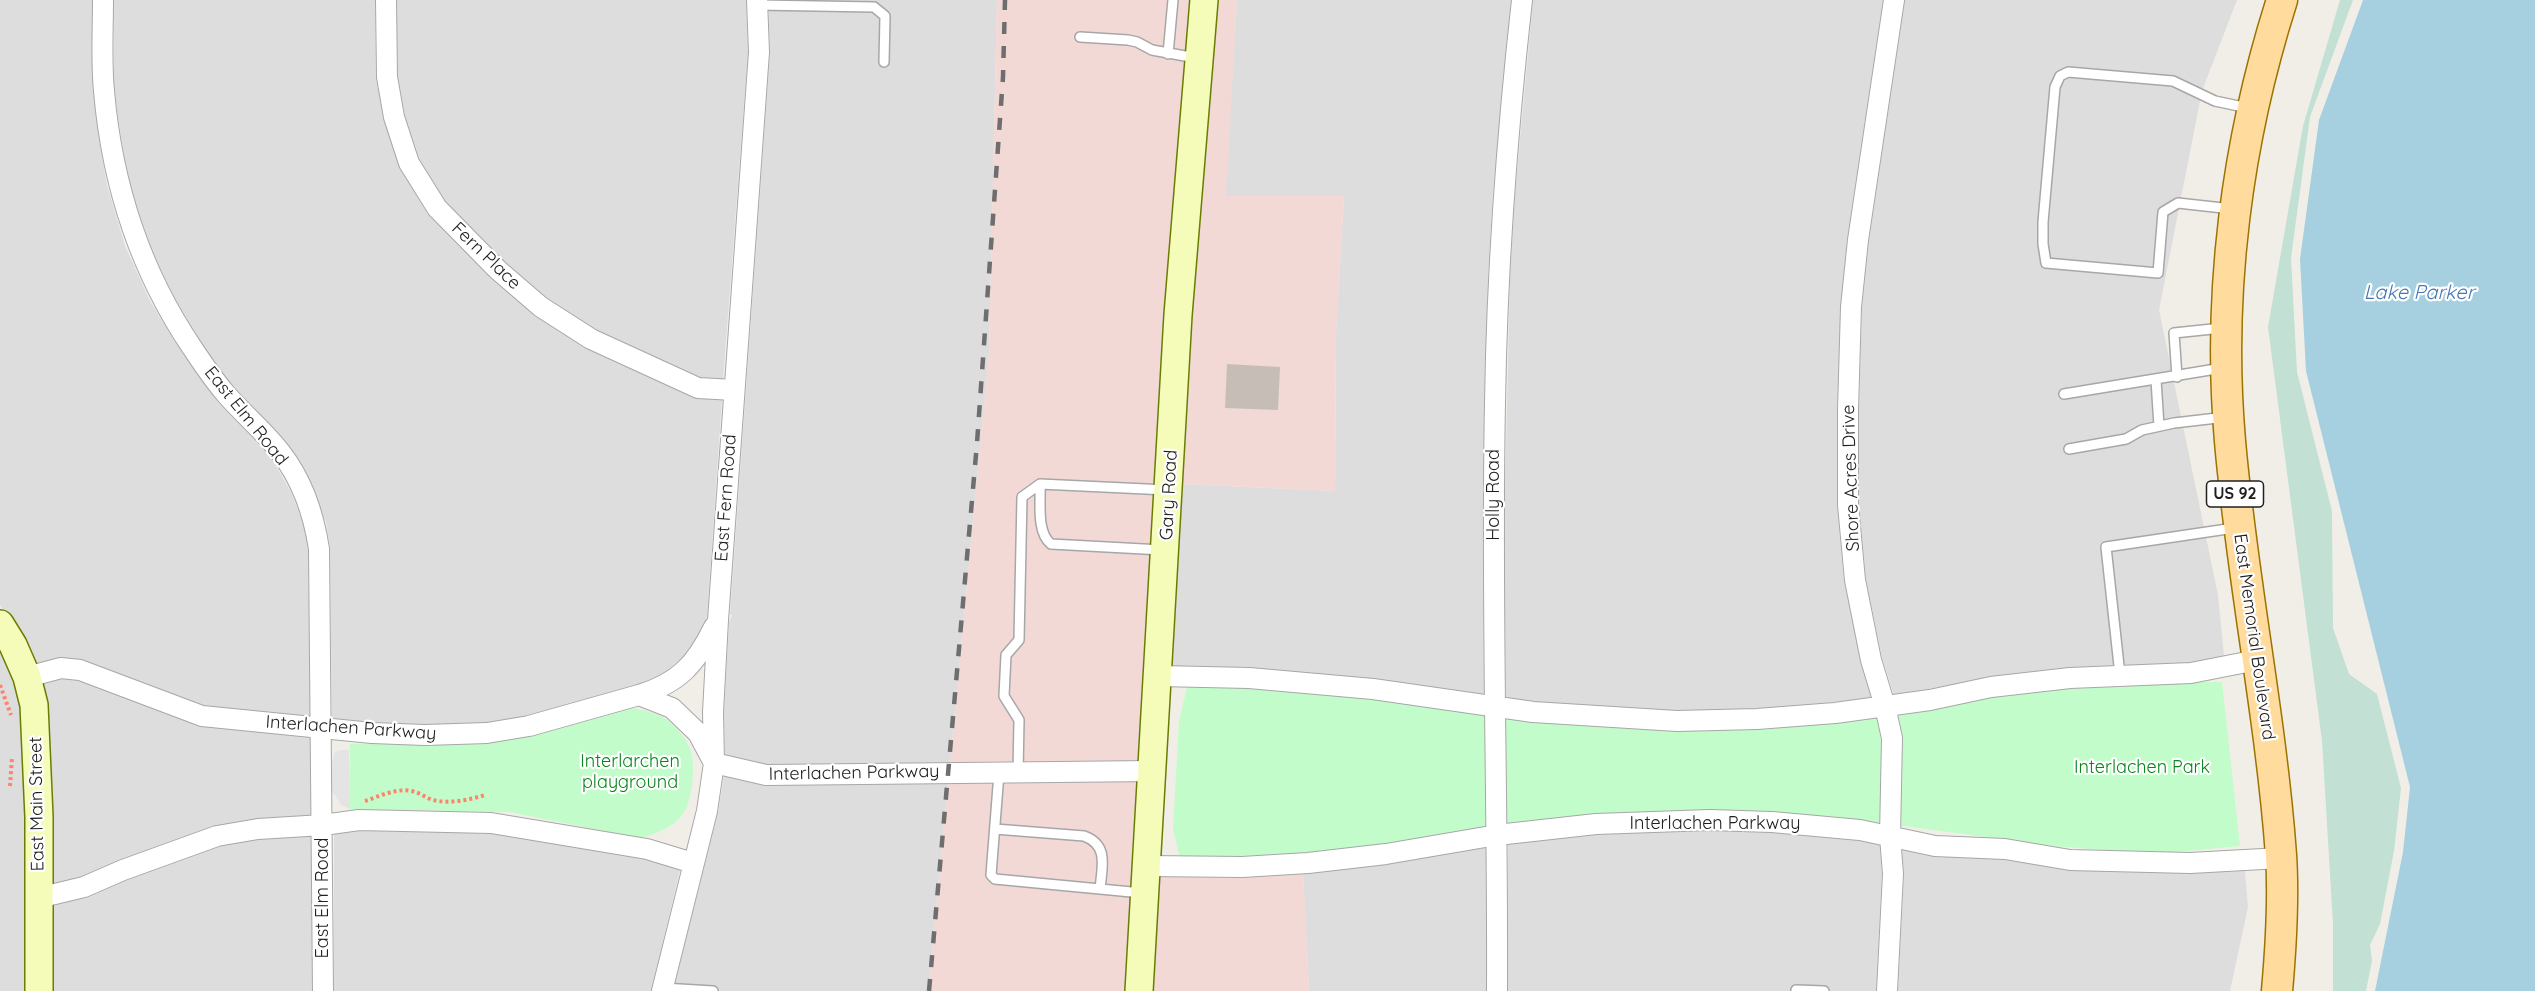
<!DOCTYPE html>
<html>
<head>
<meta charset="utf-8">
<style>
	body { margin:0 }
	canvas { display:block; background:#f1eee7 }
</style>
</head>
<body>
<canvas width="2535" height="991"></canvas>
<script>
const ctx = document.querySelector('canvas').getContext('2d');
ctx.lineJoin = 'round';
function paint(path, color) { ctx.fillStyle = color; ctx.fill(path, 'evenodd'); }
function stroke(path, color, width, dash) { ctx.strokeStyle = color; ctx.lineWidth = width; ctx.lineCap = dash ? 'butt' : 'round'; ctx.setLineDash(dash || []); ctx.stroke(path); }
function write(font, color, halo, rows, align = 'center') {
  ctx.font = font + ' Quicksand,sans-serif'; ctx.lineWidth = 4.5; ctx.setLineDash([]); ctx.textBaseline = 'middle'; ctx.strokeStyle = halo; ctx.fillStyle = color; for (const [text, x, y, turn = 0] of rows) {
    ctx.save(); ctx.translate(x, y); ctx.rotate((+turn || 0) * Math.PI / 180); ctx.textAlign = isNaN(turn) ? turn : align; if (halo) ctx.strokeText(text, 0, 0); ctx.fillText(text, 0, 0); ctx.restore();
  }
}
paint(new Path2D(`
	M0 0H92L93 89 99 139 107 185 125 246 150 301 183 354 215 398 272 459 291 492 305 527 308 550 311 718 205 707 81 660 57 659 33 665 22 641 0 605Z
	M114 0H375L376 79 384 120 399 166 427 213 490 277 534 314 585 347 693 396 722 399 707 617 690 651 663 676 653 681 527 716 485 723 425 725 332 720 330 548 326 522 311 486 290 447 233 387 202 345 170 293 146 240 128 181 121 137 114 89Z
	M396 0H746L748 52 723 380 701 378 597 331 547 299 505 263 446 203 420 160 405 115 398 76Z
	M768 0H997L989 354 950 762 767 766 725 755 724 712 729 622 732 615 730 614 770 52Z
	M1237 0H1511L1493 193 1488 275 1483 535 1484 696 1375 680 1250 668 1171 667 1180 484 1335 491 1336 333 1344 196 1225 197Z
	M1533 0H1883L1847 239 1841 307 1837 410V505L1844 581 1861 661 1872 698 1756 710 1677 711 1605 708 1506 699 1504 535 1510 275 1515 194Z
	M1905 0H2237L2202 91 2159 310 2218 595 2224 656 2189 663 2068 668 1990 678 1894 695 1882 657 1866 579 1859 505V410L1862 308 1869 241Z
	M0 645 23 706 28 991H0Z
	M62 678 77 679 197 725 311 737 312 816 257 819 213 827 119 861 80 878 50 885 40 684Z
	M724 775 766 785 948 782 928 991H673L718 813Z
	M359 830 490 832 644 858 680 870 651 991H334V833Z
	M1710 830 1771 832 1858 839 1880 844 1882 874 1876 991H1508V844L1597 834Z
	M312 836V991H50L49 906 89 896 128 879 220 846 259 838Z
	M1486 847V991H1309L1303 872 1388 863Z
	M1902 849 1935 856 2004 859 2070 869 2190 872 2245 871 2248 907 2230 991H1898L1904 875Z`), '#dedddd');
paint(new Path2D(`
	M997 0H1193L1143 761 950 762 989 354Z
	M1215 0H1237L1226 196H1344L1336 333 1335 491 1180 484 1189 315Z
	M1141 781 1128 991H928L948 782Z
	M1303 872 1309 991H1150L1158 876Z`), '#f2d9d6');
paint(new Path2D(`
	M2340 0H2353L2310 117 2291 258 2297 372 2332 511 2333 628 2349 674 2377 694 2401 788 2394 851 2380 924 2370 945 2372 961 2366 991H2333V924L2322 741 2268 327 2303 126Z`), '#c3e0d4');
paint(new Path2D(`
	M2127 682H2222L2240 846 2156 854 2053 846 1830 816 1688 812 1476 828 1336 852 1180 858 1173 829 1179 721 1187 687 1320 690 1671 725Z
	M633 708C646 711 661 713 671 723 678 729 687 740 690 749 696 763 692 796 686 809 677 826 657 834 640 838L509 812 350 809V744C417 743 486 744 552 730 579 724 606 714 633 708Z`), '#c3fccb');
paint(new Path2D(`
	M340 750H349L350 809 341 805 331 789V765L335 752Z`), '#e4e4e4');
paint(new Path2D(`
	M2363 0H2535V991H2375L2403 852 2410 787 2306 371 2300 259 2319 120Z`), '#a6cfe0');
paint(new Path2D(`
	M1227 364 1280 367 1278 410 1225 408Z`), '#c6beb6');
const service = new Path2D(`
	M758 5 874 7 885 16 884 62
	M1080 37 1128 40 1137 42 1152 50 1196 58
	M1168 54 1173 0
	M2232 209 2178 203 2163 212 2158 273 2046 263 2043 244V222L2055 87 2060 76 2068 72 2173 81 2215 101 2248 108
	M2177 377 2174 333 2222 328
	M2156 380 2159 426
	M2064 394 2222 368
	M2069 449 2126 439 2142 430 2174 423 2226 417
	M1040 484C1041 502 1036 532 1051 544L1162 550
	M2120 675 2106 547 2234 528
	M999 773 991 875 995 879 1142 893
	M1018 773 1019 720 1004 696 1006 655 1019 640 1022 497 1040 484 1167 490
	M995 829 1084 836C1109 845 1102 867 1100 889
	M663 988 713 991
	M1796 990 1824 991`);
const minor = new Path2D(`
	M103 0C103 30 101 61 104 91 112 184 140 271 193 349 203 364 214 380 225 393 243 414 265 432 281 453 302 480 314 516 319 549L323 991
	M386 0 387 77 394 117 409 163 437 208 498 270 541 307 591 339 698 388 734 390
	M1159 676 1249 678 1373 689 1533 712 1677 721 1757 719 1835 713 1930 700 1991 687 2070 678 2191 673 2257 660
	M27 677 61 668 80 670 202 716 372 733 425 735 487 733 529 726 639 695 672 708 698 733 714 763 766 775 1153 771
	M639 695C679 683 696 664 714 627
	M1148 866 1242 867 1308 863 1386 854 1497 835 1596 824 1710 820 1772 822 1860 830 1935 846 2005 849 2070 860 2190 863 2281 858
	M38 898 84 887 123 870 217 836 258 829 323 825 359 820 491 823 647 849 693 863
	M662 991 707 811 714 763 713 712 718 620 759 52 757 0
	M1497 991C1498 795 1491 599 1495 403 1497 268 1507 134 1522 0
	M1887 991 1893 874 1890 836 1892 738 1885 706 1871 660 1855 580 1848 505V410L1851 307 1858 240 1894 0`);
const secondary = new Path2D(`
	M0 624 13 645 27 677 34 705 39 817V991
	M1139 991 1178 315 1204 0`);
const primary = new Path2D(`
	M2277 991C2281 946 2284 900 2281 855 2271 717 2242 580 2230 441 2217 293 2237 141 2282 0`);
stroke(service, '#a7a7a7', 12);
stroke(minor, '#a7a7a7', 22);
stroke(secondary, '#697e01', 30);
stroke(primary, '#9d7300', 33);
stroke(new Path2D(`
	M0 685 11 715
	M10 786 12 758
	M365 801C380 796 396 788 411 791 419 792 426 798 433 800 450 804 469 800 485 795`), '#ff836a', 4, [3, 3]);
stroke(service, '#fff', 9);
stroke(minor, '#fff', 20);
stroke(secondary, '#f5fcba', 27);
stroke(primary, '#ffdb9e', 30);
stroke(new Path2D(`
	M929 991 977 443 1003 77 1005 0`), '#6e6e6e', 4.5, [12, 12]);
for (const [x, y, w] of [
	[2235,494,57]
]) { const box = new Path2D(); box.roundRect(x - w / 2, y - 13, w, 26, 4.5); ctx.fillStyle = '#fff'; ctx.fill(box); stroke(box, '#202020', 1.5); }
write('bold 16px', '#202020', null, [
	["US 92",2235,494]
]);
write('18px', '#202020', '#fff', [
	["Fern Place",486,256,44],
	["East Elm Road",246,416,51],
	["Shore Acres Drive",1851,478,-92],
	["Gary Road",1169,495,-87],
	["Holly Road",1494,495,-90],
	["East Fern Road",726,498,-86],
	["East Memorial Boulevard",2254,637,82],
	["Interlachen Parkway",351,728,4],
	["Interlachen Parkway",854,773,-1],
	["East Main Street",37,804,-91],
	["Interlachen Parkway",1715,824],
	["East Elm Road",323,898,-90]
]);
write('18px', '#07851a', '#fff', [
	["Interlarchen",630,762],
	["playground",630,783],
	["Interlachen Park",2142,768]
]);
write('italic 20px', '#4878b5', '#fff', [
	["Lake Parker",2419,293]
]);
</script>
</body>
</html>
